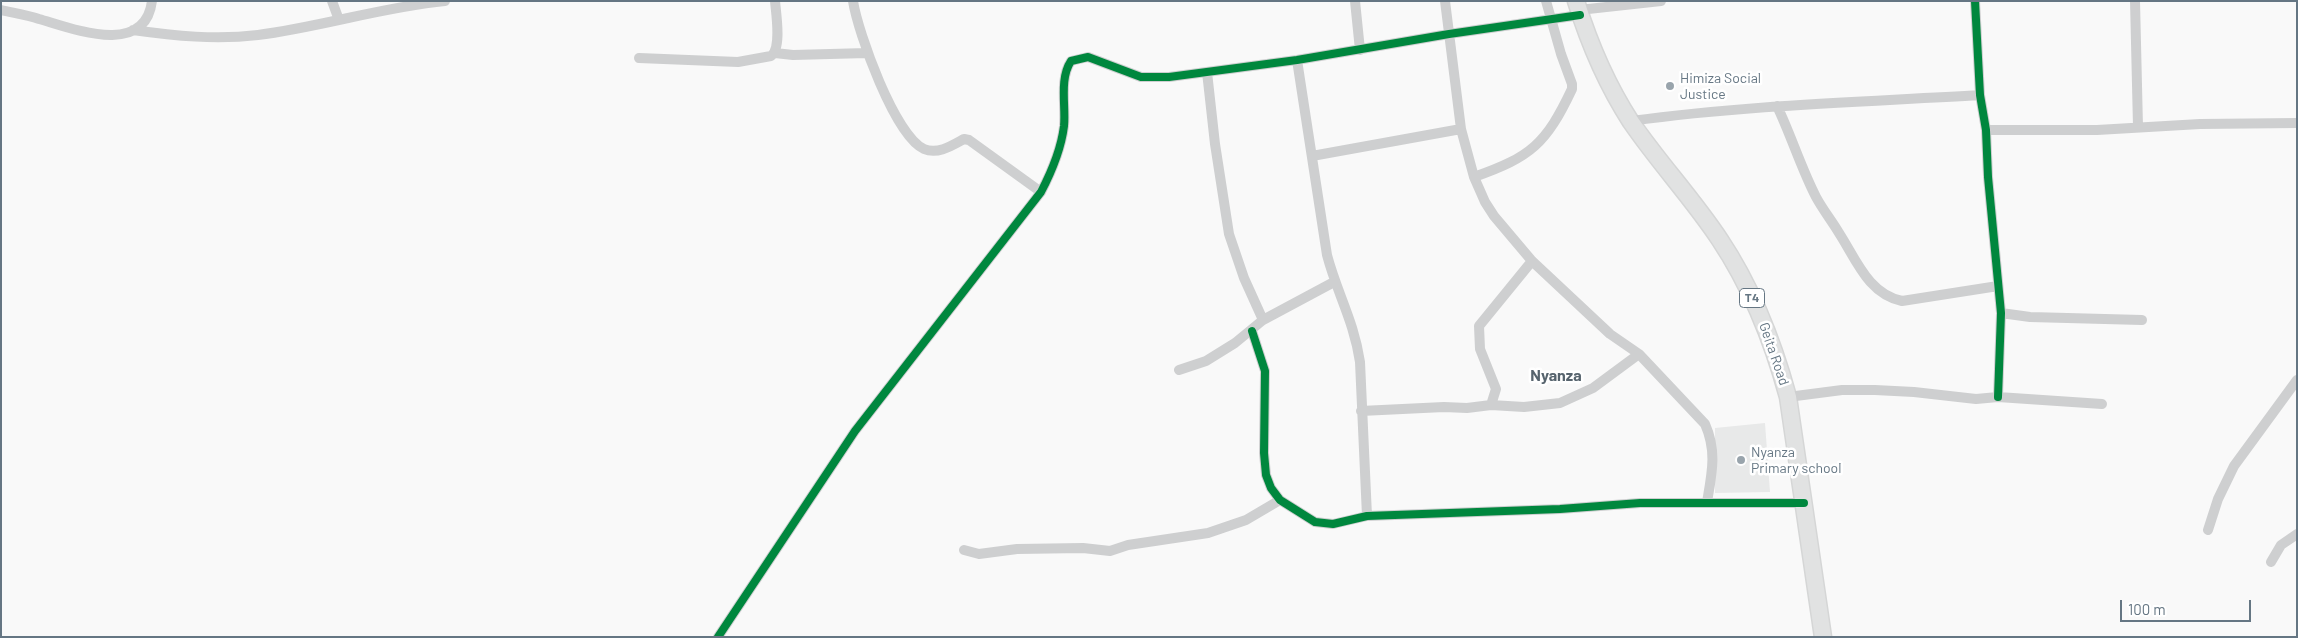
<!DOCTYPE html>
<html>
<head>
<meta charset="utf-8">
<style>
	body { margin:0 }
	#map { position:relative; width:2298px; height:638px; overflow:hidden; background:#f9f9f9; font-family:Barlow,sans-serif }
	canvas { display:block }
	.frame { position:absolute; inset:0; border:2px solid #657683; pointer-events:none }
	.scale { position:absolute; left:2120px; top:600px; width:131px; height:22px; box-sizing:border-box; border:2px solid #657683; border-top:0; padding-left:6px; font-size:15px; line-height:18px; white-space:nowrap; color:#657683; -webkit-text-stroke:4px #fff; paint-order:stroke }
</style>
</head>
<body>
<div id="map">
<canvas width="2298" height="638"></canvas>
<div class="frame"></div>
<div class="scale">100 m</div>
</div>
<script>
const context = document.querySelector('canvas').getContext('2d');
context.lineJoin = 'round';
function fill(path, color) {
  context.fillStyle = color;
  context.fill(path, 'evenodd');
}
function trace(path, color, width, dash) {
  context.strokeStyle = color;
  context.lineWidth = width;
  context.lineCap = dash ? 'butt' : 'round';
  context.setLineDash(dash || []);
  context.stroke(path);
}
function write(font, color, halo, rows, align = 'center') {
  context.font = font + ' Barlow,sans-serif';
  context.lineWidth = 5;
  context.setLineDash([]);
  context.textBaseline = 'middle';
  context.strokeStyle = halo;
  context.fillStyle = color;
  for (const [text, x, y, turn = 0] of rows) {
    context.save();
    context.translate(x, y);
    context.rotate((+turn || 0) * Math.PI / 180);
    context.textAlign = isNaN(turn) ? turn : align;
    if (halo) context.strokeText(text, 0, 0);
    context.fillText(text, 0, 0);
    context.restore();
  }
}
const built = new Path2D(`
	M1765,423L1770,492L1715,493V428Z`);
const minor = new Path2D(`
	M332,1L339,20
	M853,1C858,33 895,136 924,149C938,155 953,145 964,139L969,140L1041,192
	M1355,1L1360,50
	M1445,1L1461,129L1474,177L1485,202L1494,216L1532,261L1610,334L1639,354L1705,424C1717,451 1712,473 1707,502
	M1975,1L1980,95L1986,130L1988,177L2001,313L1998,397
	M2135,1L2138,127
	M1,10C14,13 27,15 39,19C71,28 145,58 152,1
	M1579,10L1661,1
	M133,30C175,36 216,40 258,35C321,27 382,7 445,1
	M775,53L793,55L867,53
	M639,58L738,62L771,56C782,48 776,14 775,1
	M1297,60L1327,255C1337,293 1354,321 1360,362L1367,516
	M1207,72L1215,144L1229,234L1244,278L1263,320
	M1777,106C1791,135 1801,168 1816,197C1823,210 1832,221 1839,233C1856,259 1868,294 1902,301L1998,286
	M1631,121C1747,105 1863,102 1980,95
	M1986,130H2097L2200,124L2297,123
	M1312,156L1461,129
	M1474,177C1531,157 1546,144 1572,89V84L1561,54L1546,1
	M2001,313L2030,317L2142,320
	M1252,331L1265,371L1264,453L1266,475L1271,488L1280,500L1315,522L1333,524L1367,516L1560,509L1640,503H1804
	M1179,370L1206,361L1235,343L1263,320L1334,282
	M1788,397L1842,390H1875L1914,392L1976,399L1998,397L2102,404
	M1491,405L1496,389L1480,349L1479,326L1532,261
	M1361,411L1444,407L1467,408L1491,405L1524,407L1560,403L1593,388L1639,354
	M2208,530L2218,499L2234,466L2297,380
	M964,550L979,554L1017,549L1083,548L1110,551L1128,545L1208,533L1246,520L1280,500
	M2271,562L2281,545L2297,534
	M718,637L855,431L1041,192C1052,171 1061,150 1064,126C1066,106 1059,79 1071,61L1088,57L1141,77H1169L1297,60L1449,34L1580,15`);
const trunk = new Path2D(`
	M1576,1C1589,43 1607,85 1631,122C1659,163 1693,199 1720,240C1752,288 1773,342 1788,397L1823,637`);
const cycleway = new Path2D(`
	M1975,1L1980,95L1986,130L1988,177L2001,313L1998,397
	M1252,331L1265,371L1264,453L1266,475L1271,488L1280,500L1315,522L1333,524L1367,516L1560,509L1640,503H1804
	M718,637L855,431L1041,192C1052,171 1061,150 1064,126C1066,106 1059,79 1071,61L1088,57L1141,77H1169L1297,60L1449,34L1580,15`);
const markers = [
	[1670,86,5,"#99a4ac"],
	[1741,460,5,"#99a4ac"]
];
const shields = [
	[1752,298,25]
];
const shieldNames = [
	["T4",1752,298]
];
const poiNames = [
	["Himiza Social",1680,78],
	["Justice",1680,94],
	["Nyanza",1751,452],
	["Primary school",1751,468]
];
const streetNames = [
	["Geita Road",1774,354,71]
];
const quarterNames = [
	["Nyanza",1556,376]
];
fill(built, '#e8e9e9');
trace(trunk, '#d5d6d6', 19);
trace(minor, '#cecfd0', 10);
trace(trunk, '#e1e2e2', 16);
trace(cycleway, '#00873e', 8);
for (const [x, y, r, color] of markers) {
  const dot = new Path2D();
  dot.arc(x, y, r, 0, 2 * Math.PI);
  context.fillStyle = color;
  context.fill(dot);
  trace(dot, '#fff', 2);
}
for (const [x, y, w] of shields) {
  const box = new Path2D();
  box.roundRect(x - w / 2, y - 9.5, w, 19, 4);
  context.fillStyle = '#fff';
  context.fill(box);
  trace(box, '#657683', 1);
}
write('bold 12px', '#657683', null, shieldNames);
write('14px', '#657683', '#fff', poiNames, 'left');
write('14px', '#657683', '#fff', streetNames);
write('bold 16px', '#57646e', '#fff', quarterNames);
</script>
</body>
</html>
